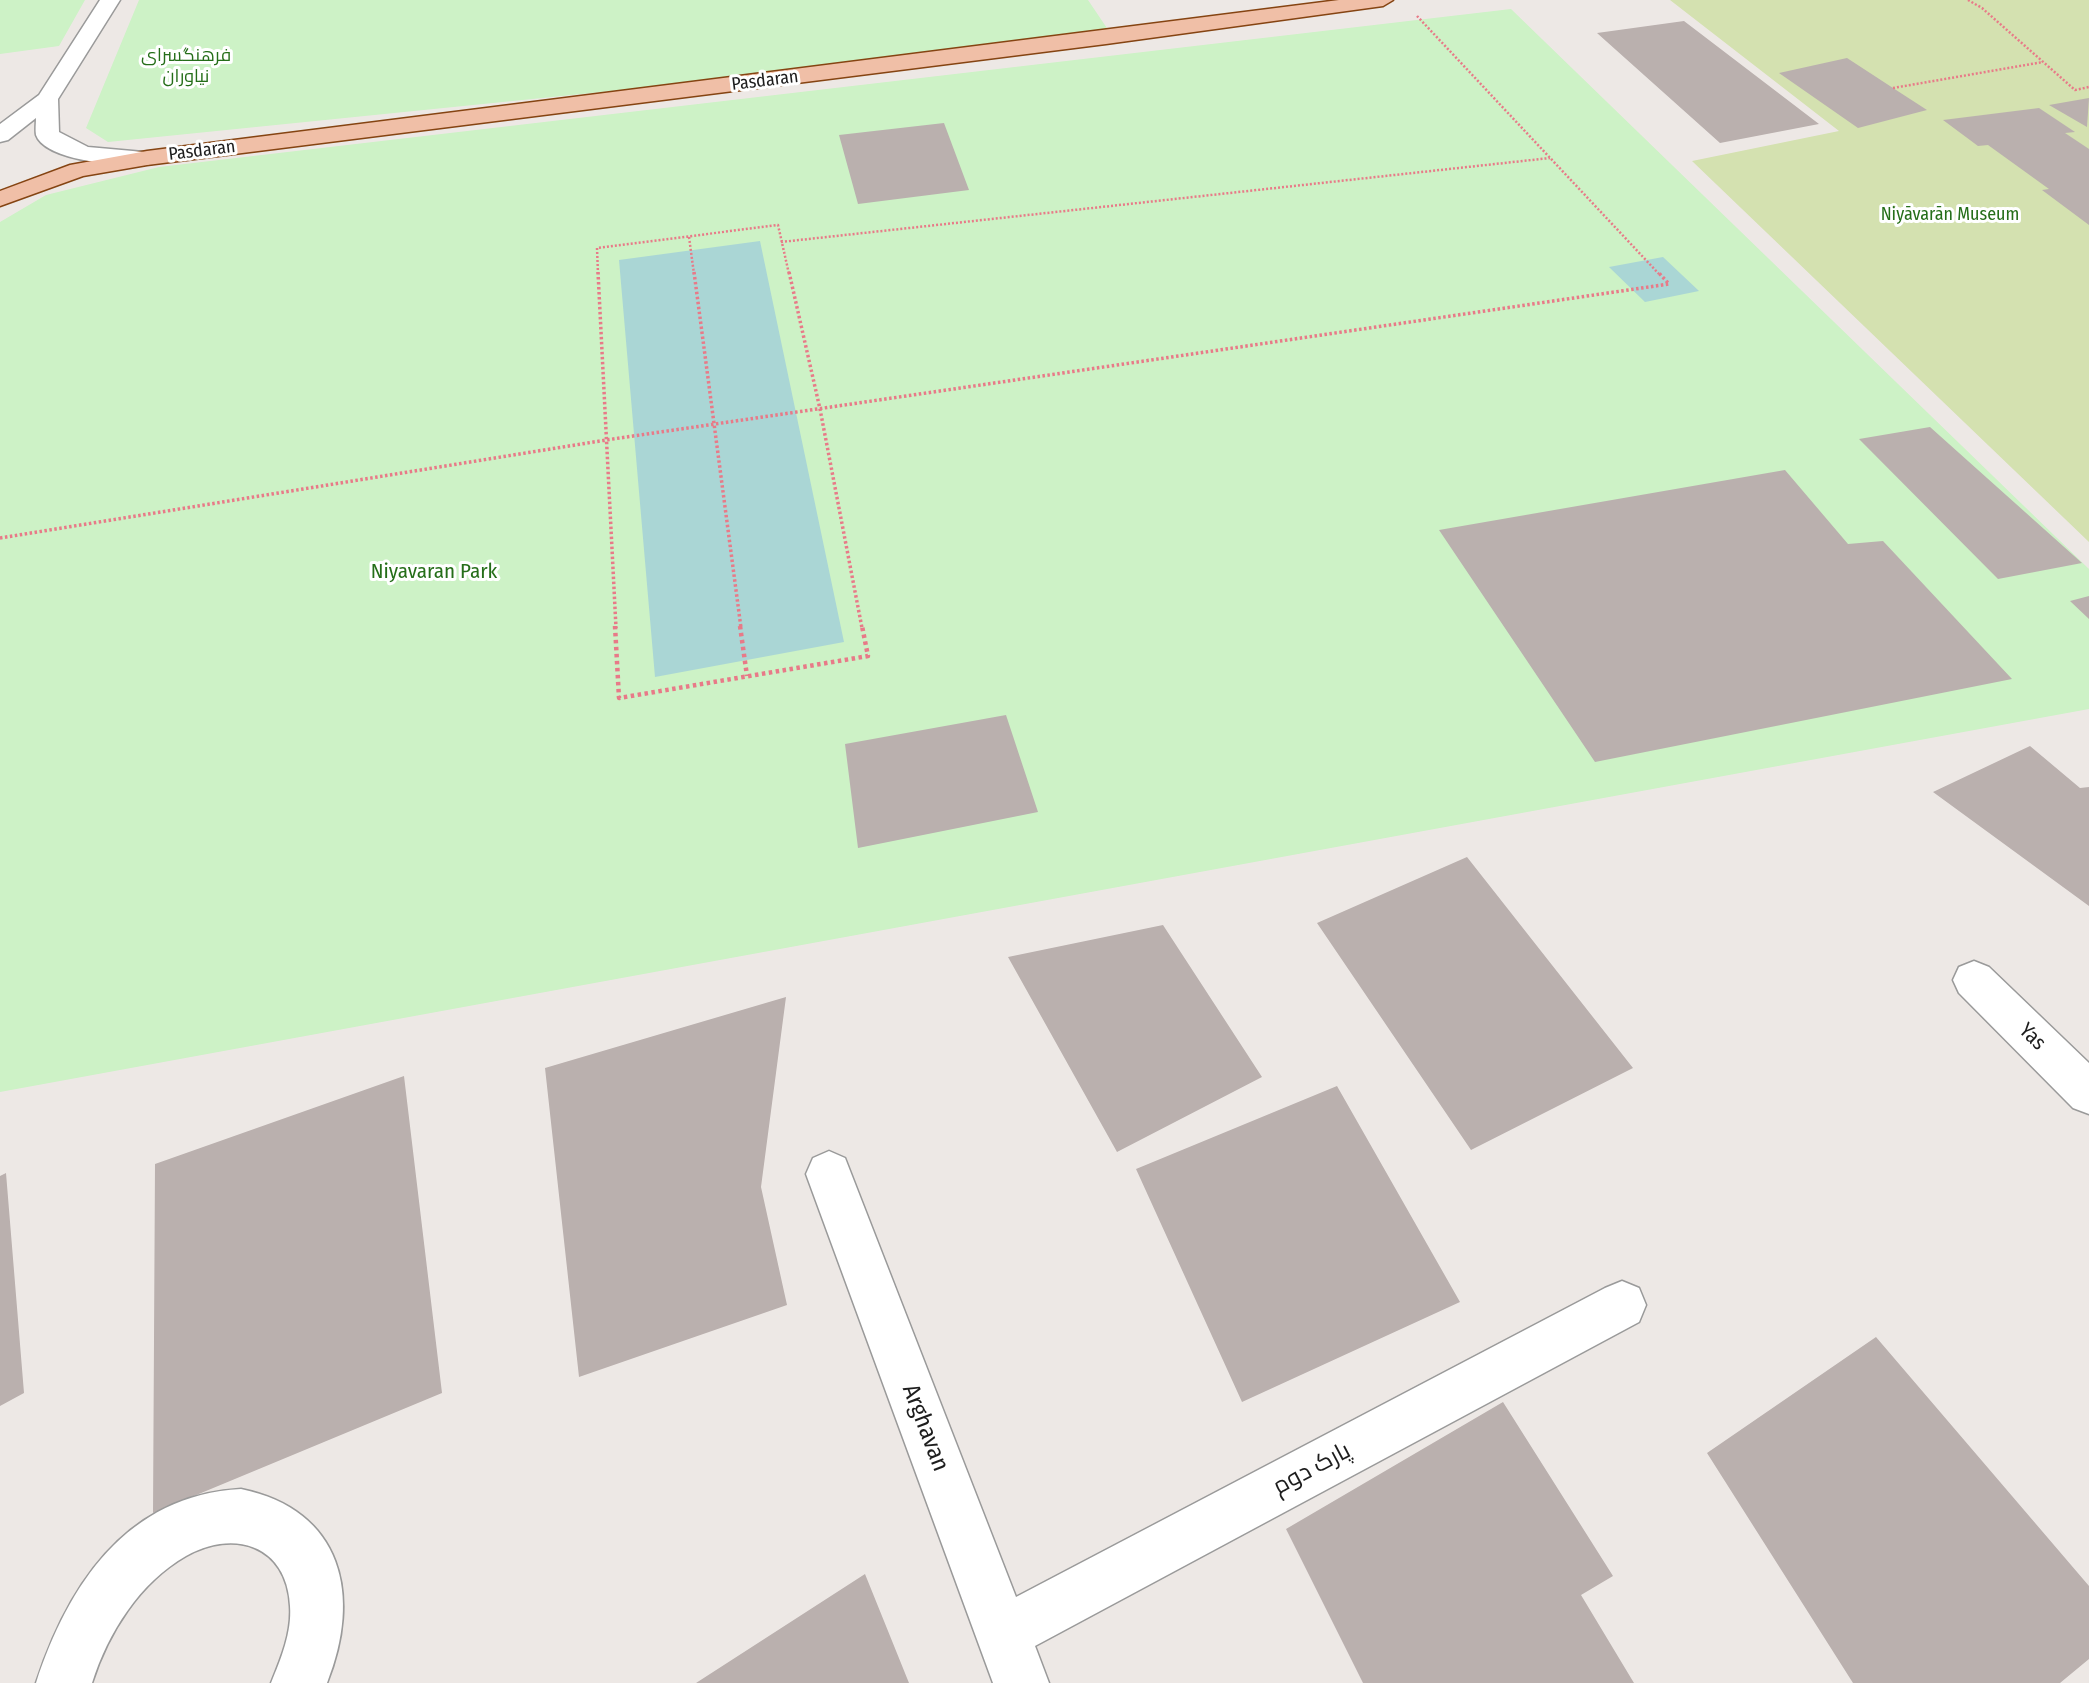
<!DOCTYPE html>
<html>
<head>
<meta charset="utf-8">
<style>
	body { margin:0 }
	canvas { display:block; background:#ede8e5 }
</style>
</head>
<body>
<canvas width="2089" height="1683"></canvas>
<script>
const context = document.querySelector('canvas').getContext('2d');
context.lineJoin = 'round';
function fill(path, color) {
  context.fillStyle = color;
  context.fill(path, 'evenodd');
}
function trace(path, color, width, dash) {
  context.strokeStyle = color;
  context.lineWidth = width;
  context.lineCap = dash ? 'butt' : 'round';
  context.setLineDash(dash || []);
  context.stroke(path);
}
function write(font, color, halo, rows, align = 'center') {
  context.font = font + ' "Fira Sans Condensed",Cairo,sans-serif';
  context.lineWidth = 6;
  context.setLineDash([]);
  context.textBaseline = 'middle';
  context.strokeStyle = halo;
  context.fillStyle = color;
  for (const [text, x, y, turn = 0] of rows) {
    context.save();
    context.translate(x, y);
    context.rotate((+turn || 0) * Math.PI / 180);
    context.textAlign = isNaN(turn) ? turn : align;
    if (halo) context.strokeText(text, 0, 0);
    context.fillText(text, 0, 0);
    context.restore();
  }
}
const grass = new Path2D(`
	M1670,0H2089V542L1692,161L1839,131Z`);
const park = new Path2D(`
	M0,0H85L59,46L0,54Z
	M139,0H1088L1115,40L108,142L86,128Z
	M1511,9L2089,569V709L0,1092V222L46,195L159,167Z`);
const water = new Path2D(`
	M760,241L844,642L655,677L619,260Z
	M1663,257L1699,291L1645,302L1609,267Z`);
const building = new Path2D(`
	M1684,21L1819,124L1720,143L1597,33Z
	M1847,58L1893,88L1927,110L1858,128L1779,73Z
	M2089,98L2087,127L2049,105Z
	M2039,108L2075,132L2065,133L2089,149V225L2042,190L2049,189L1988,145L1978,146L1943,120Z
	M944,123L969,190L858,204L839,135Z
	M1930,427L2082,563L1998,579L1859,439Z
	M1785,470L1848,544L1883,541L2012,679L1595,762L1439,530Z
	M2089,596V619L2070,601Z
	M1006,715L1038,812L858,848L845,744Z
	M2030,746L2080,788L2089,787V906L1933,792Z
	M1467,857L1633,1068L1471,1150L1317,923Z
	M1163,925L1262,1077L1117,1152L1008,957Z
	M786,997L761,1187L787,1305L579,1377L545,1068Z
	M404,1076L442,1393L153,1513L155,1164Z
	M1337,1086L1460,1302L1242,1402L1136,1169Z
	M6,1173L24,1393L0,1406V1176Z
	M1876,1337L2089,1586V1659L2060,1683H1853L1707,1453Z
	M1503,1402L1613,1576L1581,1595L1634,1683H1363L1286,1529Z
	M865,1574L909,1683H696Z`);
const pathFar2 = new Path2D(`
	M1968,0L1982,8L2075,90L2089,87
	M1417,16L1659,274
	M1893,88L2043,62
	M689,237L694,274
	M781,242L1550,158
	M598,274L597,248L778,225L789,274`);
const pathFar1 = new Path2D(`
	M598,272L616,628
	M694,272L741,628
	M789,272L820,409L862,628
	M0,538L606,440L1669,284L1658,272`);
const path = new Path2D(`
	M615,626L619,698L868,656L862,626
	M740,626L747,676`);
const minor = new Path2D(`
	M100,0H120L58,99L59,132L88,147L155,153L159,158L155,163C133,169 45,162 36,135C35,130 36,123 36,118L8,140L0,142V124L39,95Z
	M1974,961L1989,967L2089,1063V1114L2073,1108L1959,993L1953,980L1959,967Z
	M829,1151L845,1158L1016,1597L1605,1288L1622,1281L1639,1288L1646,1305L1639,1322L1035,1646L1049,1683H993L806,1174L813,1158Z
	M241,1489C343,1510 362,1596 327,1683H271C281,1659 292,1632 290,1606C287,1545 234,1529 186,1556C139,1583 108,1633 92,1683H36C68,1585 127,1495 241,1489Z`);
const major = new Path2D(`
	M1339,0H1393L1383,6L1106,44L147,165L83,176L0,206V191L70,165L147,151Z`);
const farParknames = [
	["فرهنگسرای",186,56],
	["نیاوران",186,77],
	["Niyāvarān Museum",1950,215]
];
const farStreetnames = [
	["Pasdaran",765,81,-7],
	["Pasdaran",202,151,-7]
];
const parkNames = [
	["Niyavaran Park",434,572]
];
const streetNames = [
	["Yas",2032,1037,44]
];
const nearStreetnames = [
	["Arghavan",925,1428,69],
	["پارک دوم",1312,1469,-28]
];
fill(grass, '#d4e1b0');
fill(park, '#cdf2c6');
fill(water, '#aad6d5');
fill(building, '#bab0ae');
trace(minor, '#9a9a9a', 3);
trace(major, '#854412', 3);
trace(pathFar2, '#e87a88', 2.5, [2, 2]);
trace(pathFar1, '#e87a88', 3.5, [2.5, 2.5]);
trace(path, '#e87a88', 4.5, [3.5, 3.5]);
fill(minor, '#fff');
fill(major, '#f0bfa7');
write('18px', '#256e19', '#fff', farParknames);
write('18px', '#1d1d1d', '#fff', farStreetnames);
write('21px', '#256e19', '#fff', parkNames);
write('21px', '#1d1d1d', '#fff', streetNames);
write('24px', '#1d1d1d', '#fff', nearStreetnames);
</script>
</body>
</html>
